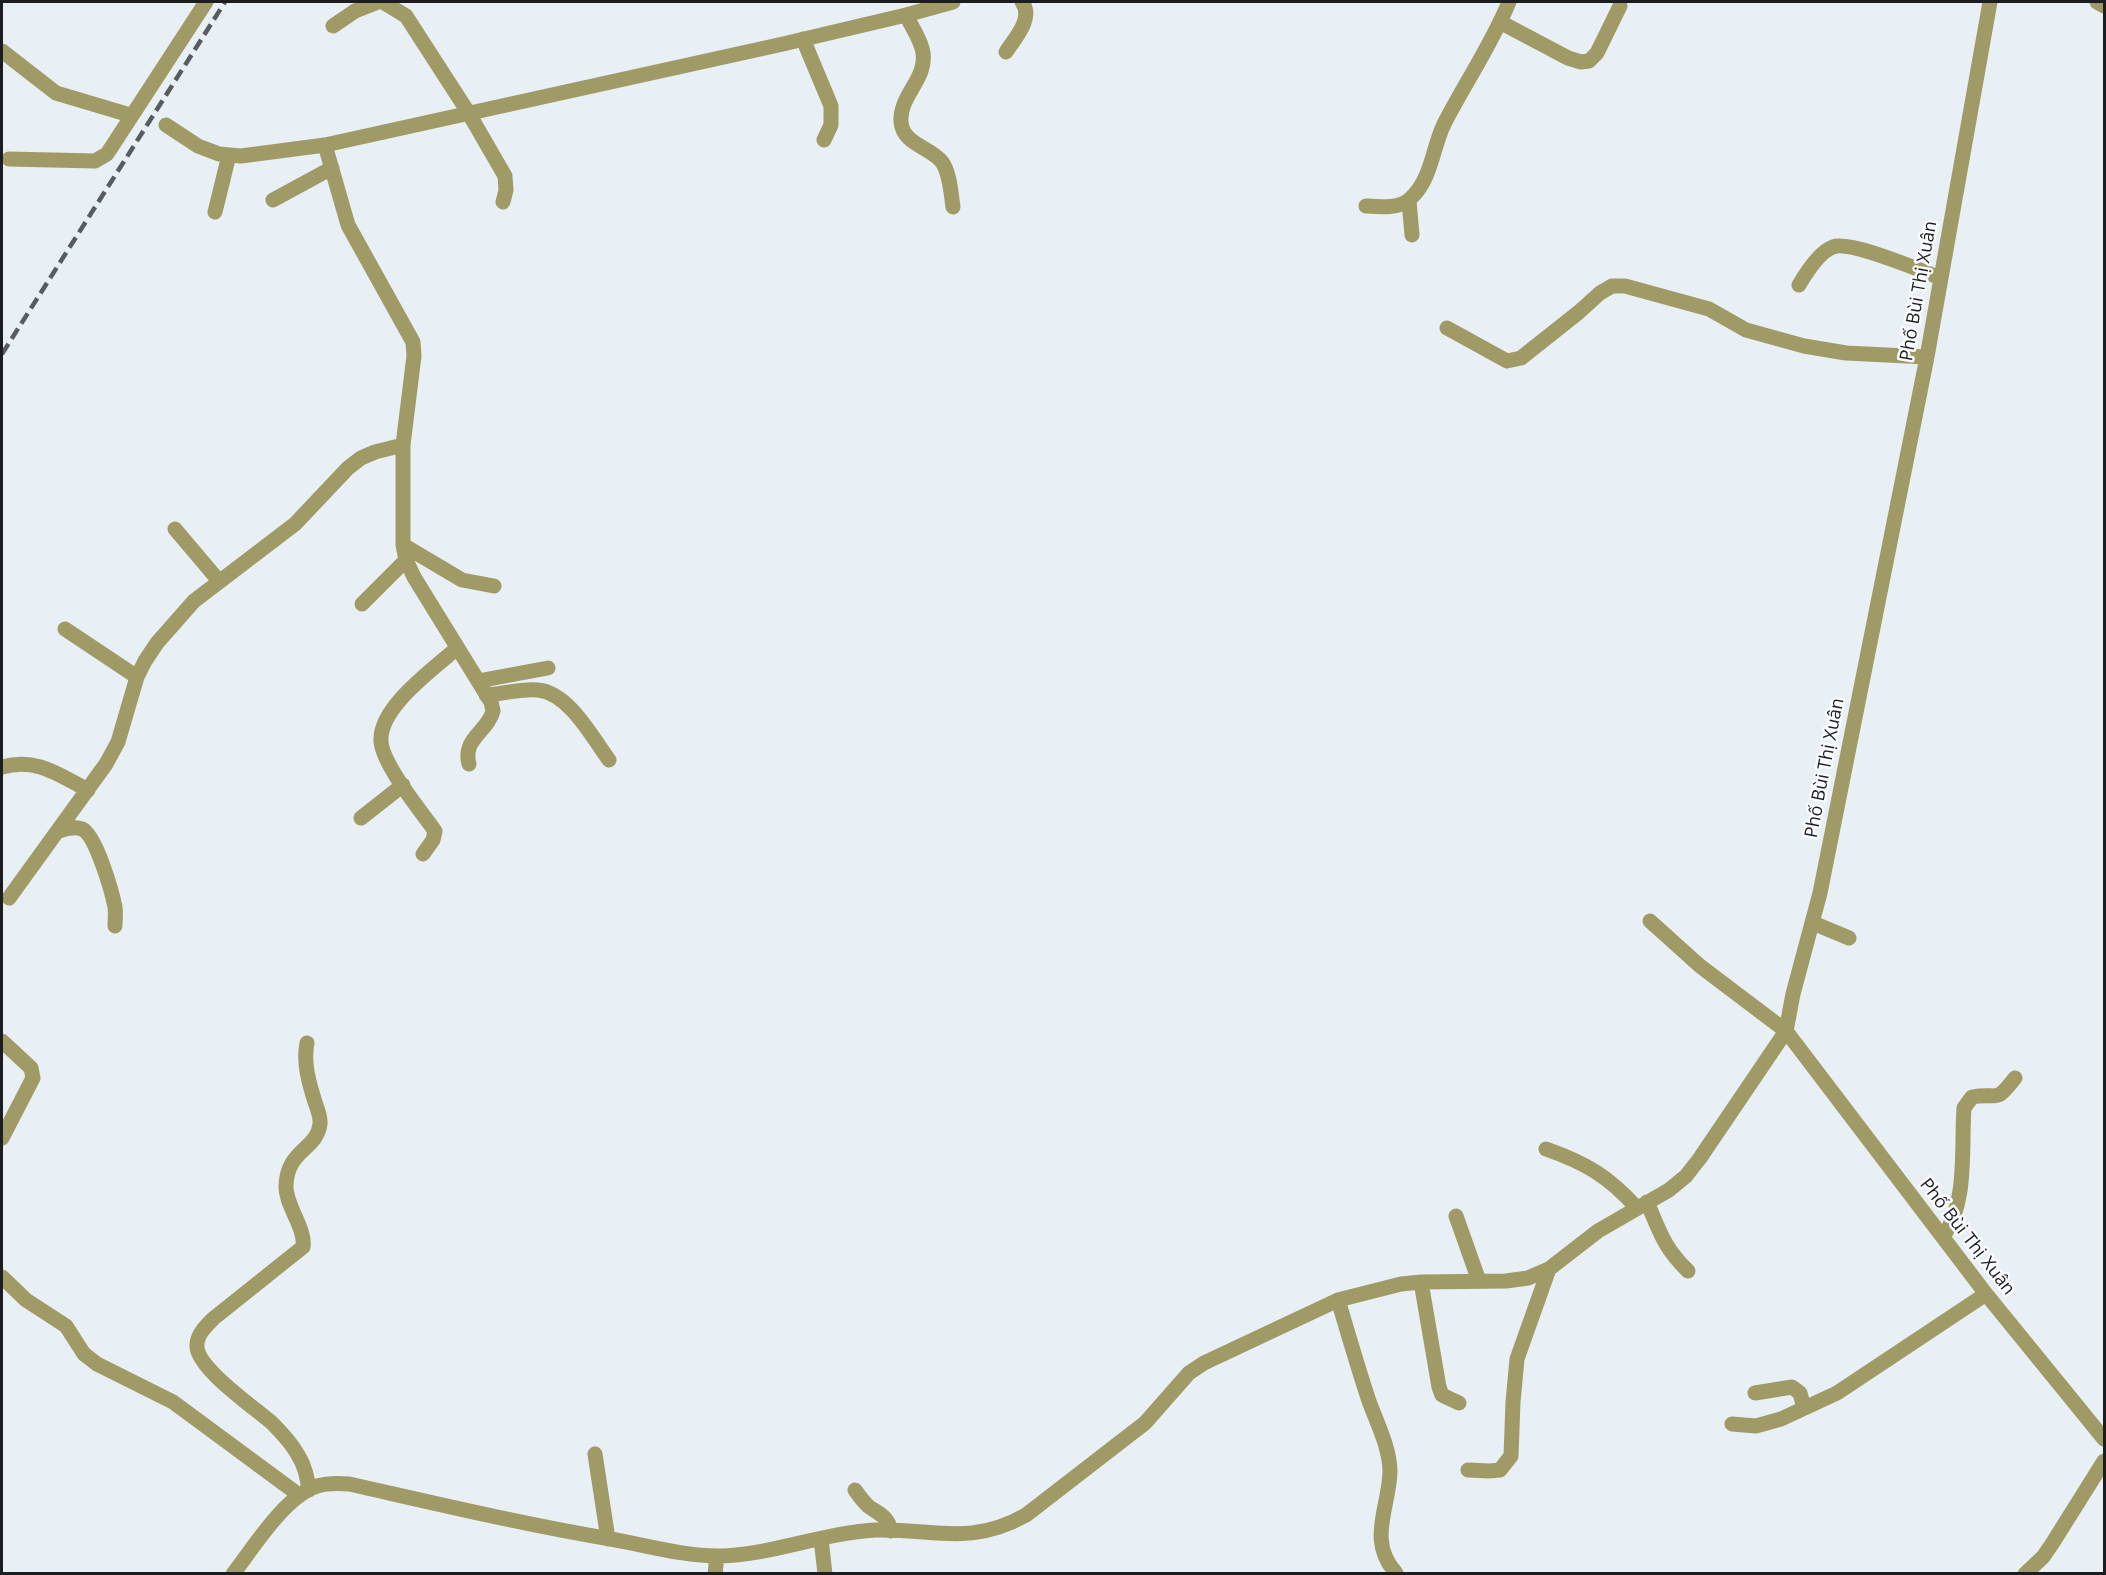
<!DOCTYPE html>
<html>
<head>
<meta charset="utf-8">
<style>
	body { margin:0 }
	#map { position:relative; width:2106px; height:1575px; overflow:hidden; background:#e8eff5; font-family:"Open Sans",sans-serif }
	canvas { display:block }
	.frame { position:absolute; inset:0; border:3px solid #1b1d20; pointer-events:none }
</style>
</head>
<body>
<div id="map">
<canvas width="2106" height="1575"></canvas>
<div class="frame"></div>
</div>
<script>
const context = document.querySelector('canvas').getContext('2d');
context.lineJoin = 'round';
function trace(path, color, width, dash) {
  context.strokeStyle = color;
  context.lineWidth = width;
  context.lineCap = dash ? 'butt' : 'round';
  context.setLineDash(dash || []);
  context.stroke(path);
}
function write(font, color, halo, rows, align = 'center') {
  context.font = font + ' "Open Sans",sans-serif';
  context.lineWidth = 5;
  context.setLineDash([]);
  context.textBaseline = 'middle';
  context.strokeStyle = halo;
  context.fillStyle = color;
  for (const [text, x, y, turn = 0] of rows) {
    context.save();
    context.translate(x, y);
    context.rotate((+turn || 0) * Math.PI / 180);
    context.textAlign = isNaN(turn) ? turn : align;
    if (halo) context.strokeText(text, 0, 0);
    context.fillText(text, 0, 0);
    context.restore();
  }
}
const minor = new Path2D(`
	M383,2L406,16L468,112L505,176L506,190L503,202
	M1990,2L1927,357L1820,893L1793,994L1786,1031L1986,1294L2104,1439
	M2097,2L2104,6
	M906,15C911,26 922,41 923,53C927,79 899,96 901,122C903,145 931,147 942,162C950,173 951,194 953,207
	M1500,22L1568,58L1581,62L1589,61L1597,53L1620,6
	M333,26L355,11L378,2
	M803,39L831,106V125L824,140
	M2,51L56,93L130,115
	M1006,52C1015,38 1034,18 1022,2
	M166,125L198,146L219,154L241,156L325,145L783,44L906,15L953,2
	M325,145L348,225L413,342L414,356L403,445V545L406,560L414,577L491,702L493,711C488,731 462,739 469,764
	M9,159L95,161L107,154L206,2
	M273,200L332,168
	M1409,201L1412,235
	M1366,206C1379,207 1400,209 1410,199C1432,179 1432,149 1444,124C1465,83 1492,44 1509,2
	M215,212L229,155
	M1799,285C1806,273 1819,252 1833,247C1850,240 1921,271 1941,278
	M1447,328L1507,361L1521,358L1579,312L1600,293L1612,286H1625L1709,309L1746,330L1804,346L1846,353L1927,357
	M175,529L219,581
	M403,545L462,580L494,586
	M362,604L406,560
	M65,629L137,677
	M478,681L548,668
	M486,695C501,694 524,688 538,690C569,693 592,737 609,760
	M2,767C36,757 59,775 88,790
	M361,818L403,785
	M59,831C66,829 75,826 82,829C96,835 112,892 115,907C116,914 115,920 115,926
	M423,854L433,840L435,831C421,811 382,764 381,741C379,707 434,669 457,648
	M9,898L106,764L118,742L137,677L145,661L157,643L194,601L295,524L348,468L361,458L375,452L403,445
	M1813,923L1849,938
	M2,1041L31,1068L33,1078L2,1138
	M307,1043C303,1063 309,1083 315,1102C317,1108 321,1117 320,1124C317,1150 287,1149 286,1186C285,1205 306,1228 303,1247L214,1318C207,1325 197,1334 197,1345C195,1367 255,1408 272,1423C281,1432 292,1444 298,1455C305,1466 307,1477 309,1490
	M1546,1149C1586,1163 1608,1176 1637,1208
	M1647,1202C1660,1232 1664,1248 1688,1271
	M1456,1216L1479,1281
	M1943,1237C1968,1202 1961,1150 1964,1108L1972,1097C1999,1092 1994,1105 2015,1078
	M2,1277L26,1300L66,1326L84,1354L97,1364L173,1402L299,1495
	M1421,1282L1439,1387L1442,1395L1459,1403
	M1338,1300C1348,1333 1358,1368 1369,1401C1377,1423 1390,1448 1390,1472C1389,1508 1367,1541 1396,1573
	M1755,1393L1792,1387L1800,1393L1804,1408
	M1732,1424L1756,1426L1781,1419L1837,1393L1986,1294
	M595,1454L608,1539
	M1468,1470L1489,1471L1500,1470L1511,1456L1513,1402L1517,1359L1549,1269
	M855,1490C859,1496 863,1501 868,1506C879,1514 888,1516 891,1531
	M821,1539L825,1574
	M233,1574C253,1548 285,1496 317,1486C327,1483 338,1483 349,1484C438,1504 526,1525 616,1540C649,1546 684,1556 719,1556C772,1555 822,1533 875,1530C934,1528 969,1547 1026,1515L1145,1423L1189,1373L1204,1363L1338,1300L1401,1284L1421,1282L1506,1281L1528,1278L1549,1269L1598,1231L1669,1190L1686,1176L1700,1158L1786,1031L1700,966L1650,921
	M715,1574L717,1556
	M2025,1574L2043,1557L2052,1544L2104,1461`);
const rail = new Path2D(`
	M2,354L225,2`);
const streetNames = [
	["Phố Bùi Thị Xuân",1919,291,-80],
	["Phố Bùi Thị Xuân",1825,768,-79],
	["Phố Bùi Thị Xuân",1967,1237,52]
];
trace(minor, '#a09b66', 15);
trace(rail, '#585b5f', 4.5, [12, 6]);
write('18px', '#1b1d20', '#f9fbfe', streetNames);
</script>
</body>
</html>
